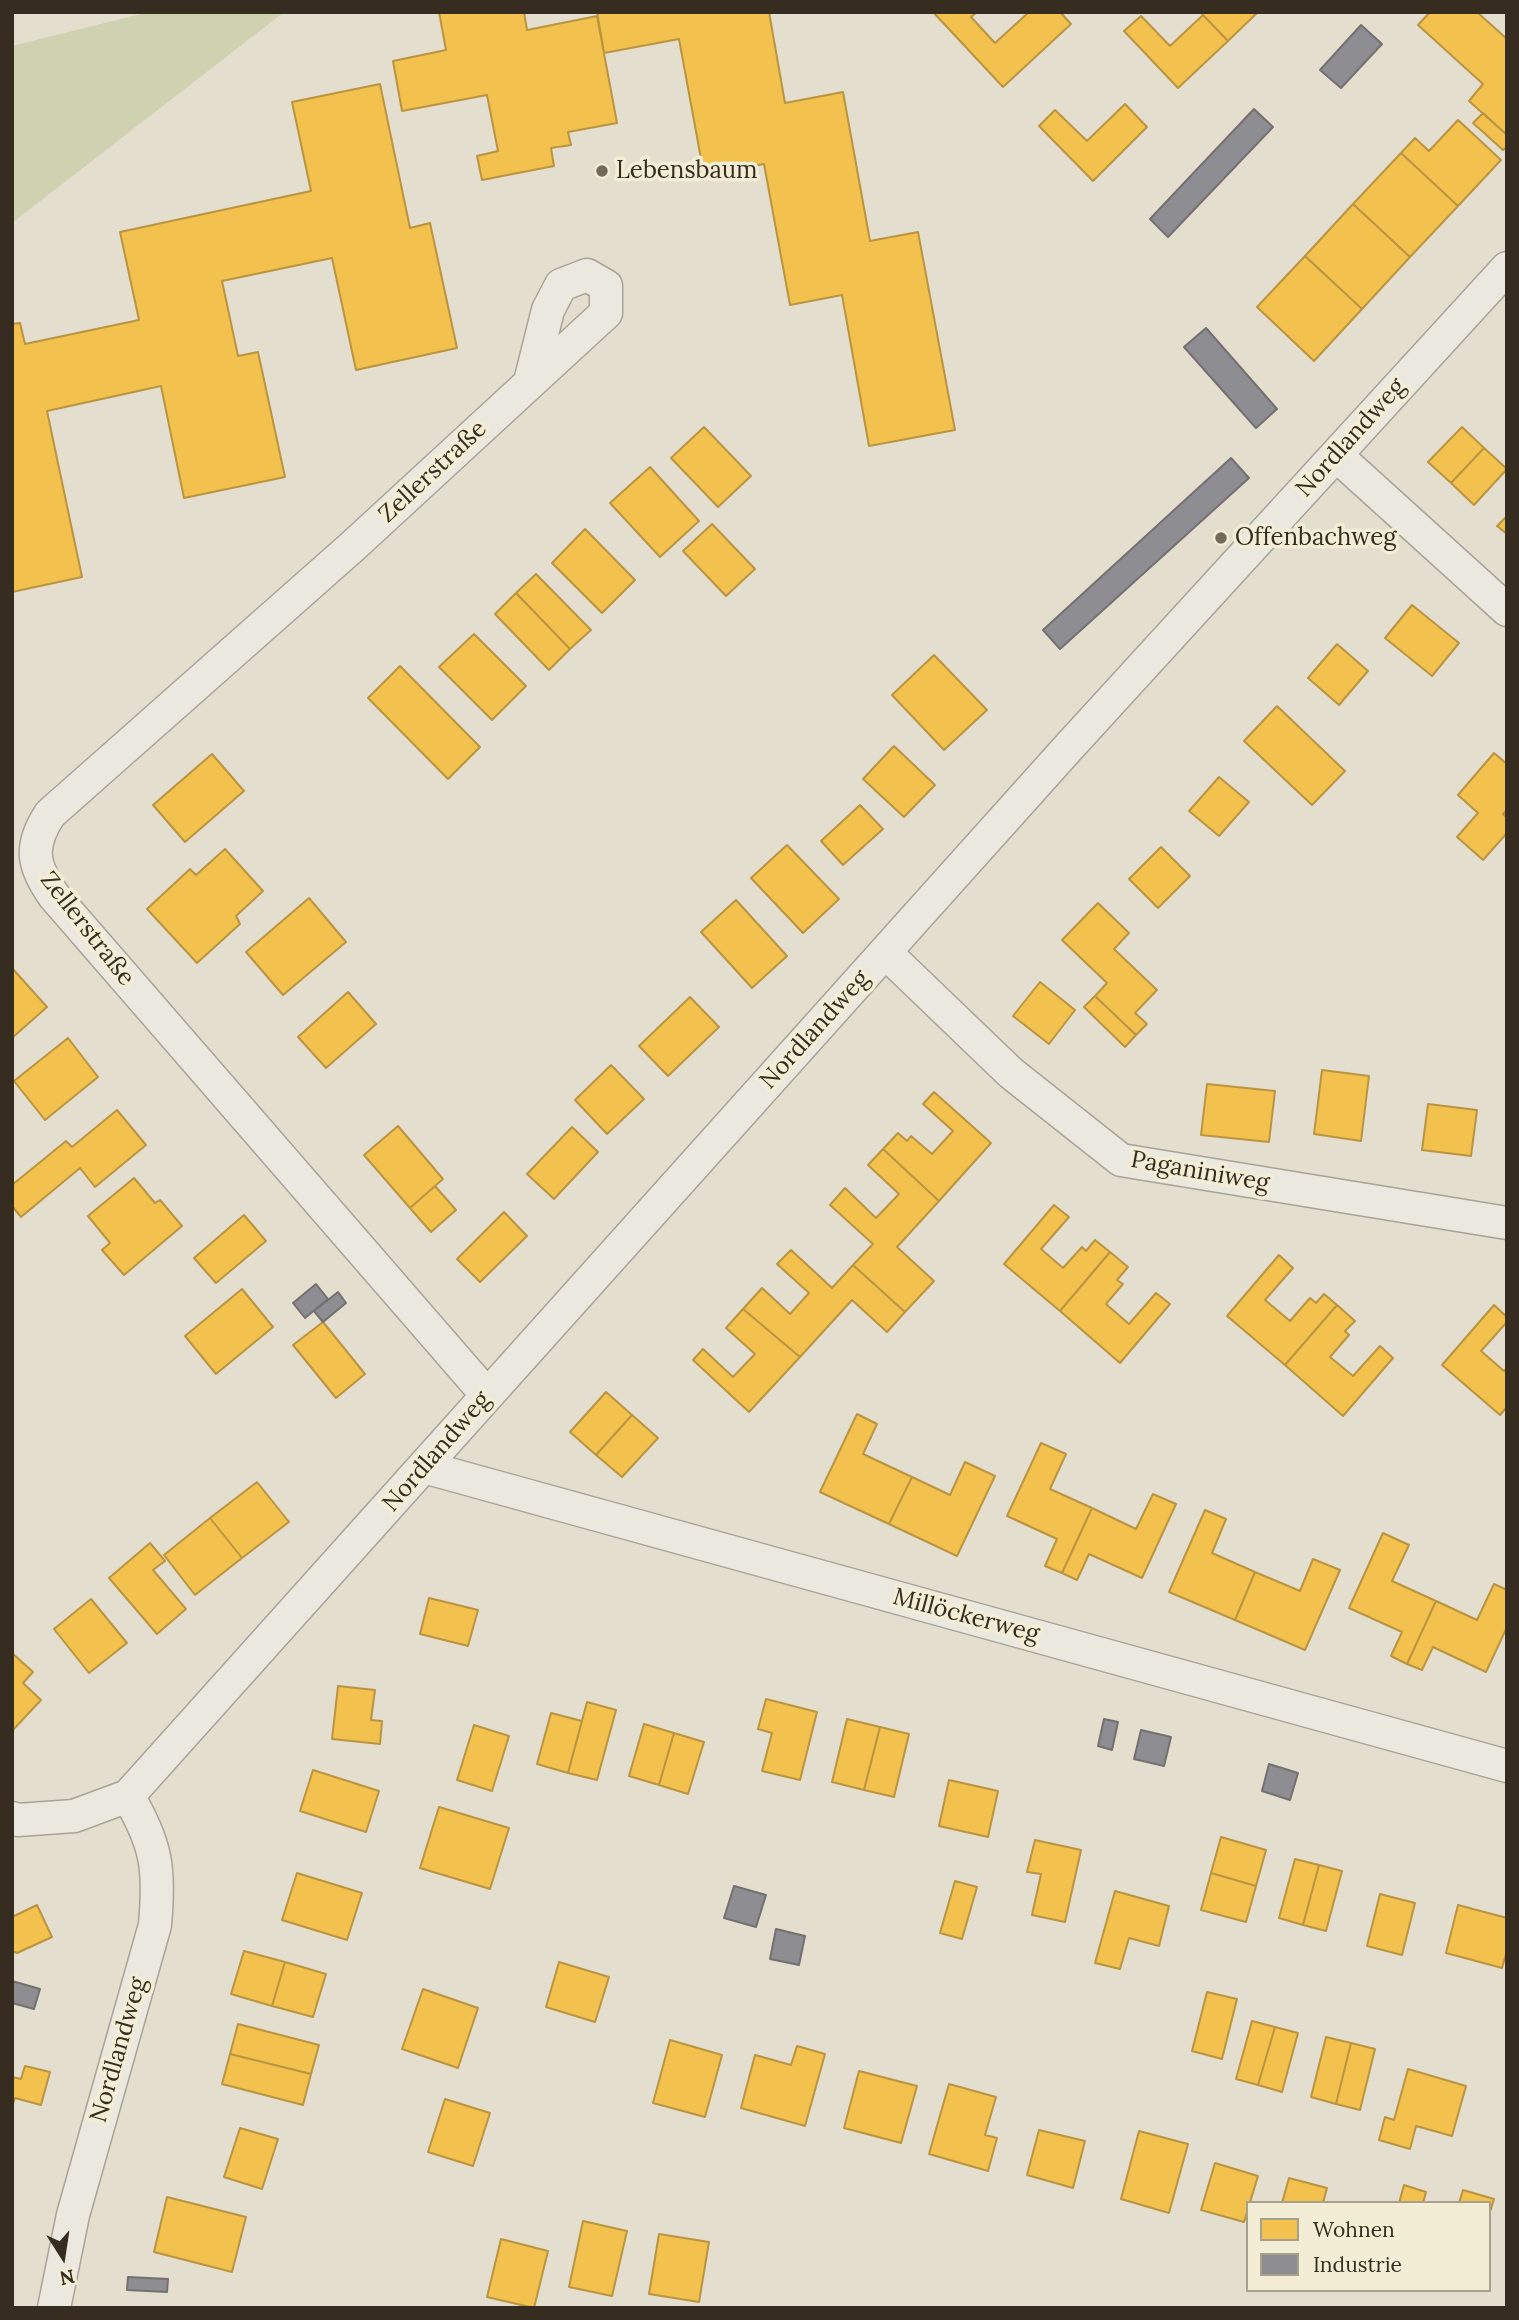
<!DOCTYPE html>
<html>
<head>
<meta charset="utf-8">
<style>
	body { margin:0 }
	#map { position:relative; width:1519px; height:2320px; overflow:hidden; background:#e3dece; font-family:Lora,serif }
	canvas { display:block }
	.frame { position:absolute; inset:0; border:14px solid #362c20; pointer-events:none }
	.legend { position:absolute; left:1246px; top:2201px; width:245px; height:91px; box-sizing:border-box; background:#f3edd5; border:2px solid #a7a08d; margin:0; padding:9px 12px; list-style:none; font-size:21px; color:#362c20 }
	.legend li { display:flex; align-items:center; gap:14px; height:35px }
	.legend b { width:35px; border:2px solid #a7a08d }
	.north { position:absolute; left:28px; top:2222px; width:70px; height:70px; -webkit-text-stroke:5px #f3edd5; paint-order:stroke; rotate:168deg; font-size:19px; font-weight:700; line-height:28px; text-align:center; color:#362c20 }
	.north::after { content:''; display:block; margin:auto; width:24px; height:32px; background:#362c20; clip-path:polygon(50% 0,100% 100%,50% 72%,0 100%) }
</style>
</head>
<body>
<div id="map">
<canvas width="1519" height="2320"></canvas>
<div class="frame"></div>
<ul class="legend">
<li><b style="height:19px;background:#f2c14e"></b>Wohnen</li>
<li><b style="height:19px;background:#8d8d92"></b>Industrie</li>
</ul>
<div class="north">N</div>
</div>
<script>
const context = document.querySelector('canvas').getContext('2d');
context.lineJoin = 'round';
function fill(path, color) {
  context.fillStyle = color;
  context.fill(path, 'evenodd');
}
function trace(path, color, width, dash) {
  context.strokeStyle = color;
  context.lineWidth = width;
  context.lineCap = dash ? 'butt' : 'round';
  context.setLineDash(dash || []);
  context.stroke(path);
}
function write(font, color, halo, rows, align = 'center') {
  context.font = font + ' Lora,serif';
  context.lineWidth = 7;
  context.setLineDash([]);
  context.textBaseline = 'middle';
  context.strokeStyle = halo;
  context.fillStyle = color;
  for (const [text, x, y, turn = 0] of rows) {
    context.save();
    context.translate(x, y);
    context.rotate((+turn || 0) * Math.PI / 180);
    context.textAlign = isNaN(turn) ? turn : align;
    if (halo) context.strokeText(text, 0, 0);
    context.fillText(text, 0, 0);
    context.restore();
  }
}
const green = new Path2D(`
	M149,12H284L12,223V46Z`);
const homes = new Path2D(`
	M439,12H524L527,30L597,16L617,123L568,132L571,145L551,148L554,166L482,180L477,156L498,151L487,95L402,111L393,61L446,50Z
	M597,12H769L785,103L843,92L870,241L918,232L955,430L869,446L842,295L790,305L764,164L704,175L679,39L604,53Z
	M933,12H977L971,17L995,43L1029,12H1060L1071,24L1003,87Z
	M1200,12H1258L1228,41Z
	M1430,12H1477L1507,39V135L1469,101L1483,84L1418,25Z
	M1203,15L1228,41L1178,88L1124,31L1141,16L1170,46Z
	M380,84L410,228L430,223L457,348L356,370L332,258L222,281L238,356L258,352L285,477L184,498L161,386L47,411L82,577L12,592V324L20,323L25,344L139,320L120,232L311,191L292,102Z
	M1125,104L1147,127L1093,181L1039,126L1055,110L1087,141Z
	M1483,113L1507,135V147L1503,150L1473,123Z
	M1458,120L1501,160L1458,206L1401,153L1415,138L1429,151Z
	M1401,153L1458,206L1410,257L1353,204Z
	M1353,204L1410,257L1362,309L1305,256Z
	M1305,256L1362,309L1314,361L1257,307Z
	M704,427L751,476L718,507L671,458Z
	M1462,427L1484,448L1451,483L1428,462Z
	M1484,448L1507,469L1474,505L1451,483Z
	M650,467L699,521L660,557L610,503Z
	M1507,516V534L1497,526Z
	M712,524L755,569L726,596L683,551Z
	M585,529L635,580L602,613L552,563Z
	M536,574L591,630L570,649L516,593Z
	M516,593L570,649L549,670L495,614Z
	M1412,605L1459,643L1432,676L1385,638Z
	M474,634L526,686L492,720L439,667Z
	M1337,644L1368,671L1339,705L1308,678Z
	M934,655L987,710L944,750L892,695Z
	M400,666L480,747L448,779L368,698Z
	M1277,706L1345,771L1312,805L1244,741Z
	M894,746L935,785L904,817L863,779Z
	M1494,753L1507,764V810L1503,814L1507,818V833L1483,860L1457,837L1478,813L1458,795Z
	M212,754L244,791L185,842L153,805Z
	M1219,777L1249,802L1219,836L1189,811Z
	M860,805L883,829L843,865L821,841Z
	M787,845L839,899L803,933L751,878Z
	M1161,847L1190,876L1158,908L1129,879Z
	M225,849L263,891L236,916L240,924L197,963L147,909L190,869L196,875Z
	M309,898L346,942L283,995L246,952Z
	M736,900L787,956L752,988L701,932Z
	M1098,903L1129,933L1114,949L1157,990L1135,1013L1147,1024L1136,1035L1095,996L1107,983L1062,940Z
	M12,968L47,1007L12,1038Z
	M1040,982L1075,1010L1049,1044L1013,1016Z
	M348,992L376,1024L326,1068L298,1037Z
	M1095,996L1136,1035L1125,1047L1084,1007Z
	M690,997L719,1027L668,1076L639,1046Z
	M68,1038L98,1077L45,1120L14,1081Z
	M611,1065L644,1099L607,1134L575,1100Z
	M1322,1070L1369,1076L1361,1141L1314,1134Z
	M1207,1084L1275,1091L1269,1142L1201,1135Z
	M934,1092L991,1143L939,1201L883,1149L898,1133L907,1141L911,1136L932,1154L953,1131L923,1104Z
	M1428,1104L1477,1110L1471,1156L1422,1150Z
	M117,1110L146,1145L95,1187L80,1168L21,1217L12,1206V1185L66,1141L72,1147Z
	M398,1126L443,1179L410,1208L364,1155Z
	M572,1127L598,1152L554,1199L527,1174Z
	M883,1149L939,1201L897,1247L934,1281L905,1312L853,1265L873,1244L830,1205L845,1188L876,1218L899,1194L868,1165Z
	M134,1178L155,1203L160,1200L182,1226L124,1275L102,1250L110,1243L88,1216Z
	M435,1186L456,1210L431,1232L410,1208Z
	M1054,1205L1069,1217L1041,1249L1063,1268L1082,1247L1086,1251L1095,1240L1110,1252L1060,1311L1004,1264Z
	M504,1212L527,1236L480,1282L457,1259Z
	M244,1215L266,1241L216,1283L194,1258Z
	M791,1250L832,1288L853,1265L905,1312L887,1332L852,1300L800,1357L743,1309L762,1288L790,1314L809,1293L777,1264Z
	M1110,1252L1128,1267L1117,1280L1123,1284L1106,1304L1129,1324L1156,1293L1170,1304L1120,1363L1060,1311Z
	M1279,1255L1293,1268L1265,1300L1290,1321L1310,1298L1316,1303L1324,1294L1337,1305L1285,1365L1227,1316Z
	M242,1289L273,1327L216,1374L185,1336Z
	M1337,1305L1355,1321L1345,1331L1349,1335L1330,1357L1353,1376L1380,1346L1393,1358L1343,1416L1285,1365Z
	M1494,1305L1507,1317V1322L1481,1351L1504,1371L1507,1368V1407L1500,1415L1442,1365Z
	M743,1309L800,1357L749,1412L693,1360L703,1349L733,1377L755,1354L726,1328Z
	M323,1322L365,1374L336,1398L293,1345Z
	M606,1392L632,1415L596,1455L570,1432Z
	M857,1414L877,1424L863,1454L912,1477L889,1524L820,1492Z
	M632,1415L658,1438L622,1477L596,1455Z
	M1041,1443L1066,1454L1050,1489L1092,1508L1062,1573L1045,1566L1057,1539L1007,1516Z
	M965,1462L995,1476L957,1556L889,1524L912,1477L950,1495Z
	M257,1482L289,1522L242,1558L210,1518Z
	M1153,1494L1176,1504L1142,1578L1089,1554L1077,1580L1062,1573L1092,1508L1136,1529Z
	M1205,1510L1226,1519L1212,1553L1255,1572L1235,1620L1169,1592Z
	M210,1518L242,1558L195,1595L164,1555Z
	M1383,1533L1409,1545L1392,1581L1436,1601L1407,1664L1391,1656L1402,1632L1349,1608Z
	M150,1543L165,1561L153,1570L186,1609L157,1634L109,1578Z
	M1313,1559L1340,1570L1305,1650L1235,1620L1255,1572L1300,1591Z
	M1494,1584L1507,1590V1627L1486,1672L1433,1647L1422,1670L1407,1664L1436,1601L1477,1620Z
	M429,1598L478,1610L468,1646L420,1634Z
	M91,1599L127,1643L89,1673L54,1629Z
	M12,1653L33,1672L23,1683L41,1700L12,1731Z
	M338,1686L375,1690L371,1720L382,1721L380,1744L332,1739Z
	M766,1699L817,1712L800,1780L762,1771L772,1733L758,1729Z
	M587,1702L616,1710L597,1780L568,1773Z
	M551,1713L582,1721L568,1773L537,1764Z
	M847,1719L880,1727L864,1790L832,1782Z
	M644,1724L674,1733L659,1785L629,1776Z
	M474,1725L509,1736L492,1791L457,1780Z
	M880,1727L909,1734L894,1797L864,1790Z
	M674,1733L704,1742L688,1794L659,1785Z
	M313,1770L379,1791L366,1832L300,1811Z
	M949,1780L998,1791L988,1837L939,1826Z
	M439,1807L509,1828L490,1889L420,1868Z
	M1221,1837L1266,1850L1256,1886L1211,1873Z
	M1035,1840L1081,1850L1065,1922L1032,1915L1041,1874L1027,1872Z
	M1295,1859L1319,1865L1303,1925L1279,1918Z
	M1319,1865L1342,1871L1326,1931L1303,1925Z
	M297,1873L362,1893L347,1940L282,1920Z
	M1211,1873L1256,1886L1246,1922L1201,1910Z
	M955,1881L977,1887L962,1939L940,1933Z
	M1115,1891L1169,1906L1159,1946L1129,1938L1120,1969L1095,1963Z
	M1380,1894L1415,1903L1402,1955L1367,1946Z
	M37,1905L52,1937L17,1953L12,1951V1917Z
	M1458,1905L1507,1918V1951L1502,1968L1446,1953Z
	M244,1951L285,1962L272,2006L231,1994Z
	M285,1962L326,1974L313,2017L272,2006Z
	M559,1962L609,1977L595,2022L546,2007Z
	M423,1989L478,2008L458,2068L402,2049Z
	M1207,1992L1237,1999L1222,2059L1192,2051Z
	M1252,2021L1275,2027L1258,2085L1236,2079Z
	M238,2024L319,2045L311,2074L230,2054Z
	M1275,2027L1298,2033L1282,2092L1258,2085Z
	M1326,2037L1351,2043L1336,2104L1311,2097Z
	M670,2040L722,2055L705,2117L653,2103Z
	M1351,2043L1375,2049L1360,2110L1336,2104Z
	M797,2046L825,2054L805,2126L741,2108L755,2055L791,2065Z
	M230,2054L311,2074L303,2105L222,2084Z
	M25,2066L50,2072L41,2105L15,2098L12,2107V2077L21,2079Z
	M1408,2069L1466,2086L1452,2136L1416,2126L1410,2149L1379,2140L1385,2117L1394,2120Z
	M859,2071L917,2086L901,2143L844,2128Z
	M949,2084L996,2097L985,2135L997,2138L988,2171L929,2154Z
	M445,2099L490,2113L473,2166L428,2152Z
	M240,2128L278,2139L262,2189L224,2177Z
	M1039,2130L1085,2141L1073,2188L1027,2175Z
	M1139,2131L1188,2144L1169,2213L1121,2199Z
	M1215,2163L1258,2176L1244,2222L1201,2210Z
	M1289,2178L1327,2188L1323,2203H1282Z
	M1404,2185L1426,2192L1423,2203H1399Z
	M1463,2190L1494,2199L1489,2215V2203H1459Z
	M167,2197L246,2217L232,2272L154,2252Z
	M583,2221L627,2231L612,2296L569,2287Z
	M659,2234L709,2242L699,2302L649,2294Z
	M501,2239L548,2251L534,2308L487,2297Z`);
const industry = new Path2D(`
	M1361,25L1382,44L1341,88L1320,70Z
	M1254,109L1273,127L1168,237L1150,219Z
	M1206,328L1277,409L1256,428L1184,347Z
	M1231,458L1249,478L1060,649L1043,630Z
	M316,1284L328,1299L305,1318L293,1303Z
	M338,1292L346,1303L323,1322L314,1311Z
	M1104,1719L1118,1722L1112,1750L1098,1746Z
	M1141,1730L1171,1737L1164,1766L1134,1759Z
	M1269,1764L1298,1773L1290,1800L1262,1791Z
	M734,1886L766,1895L756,1927L724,1918Z
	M776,1929L805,1936L799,1965L770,1959Z
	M12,1981L40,1989L34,2009L12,2003Z
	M128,2277L168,2279L167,2292L127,2290Z`);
const minor = new Path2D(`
	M1336,455L1507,610
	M885,952L1011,1073L1121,1160L1507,1223
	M487,1395L54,896C32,865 29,846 50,814L353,546L606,313V286L587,275L561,285L548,310L530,382
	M424,1467L1507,1766
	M12,1818L18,1820L74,1816L128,1796L1068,748L1507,268
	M54,2308L73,2215L155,1925C160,1869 157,1845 128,1796`);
const markers = [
	[602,171,7,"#736a5d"],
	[1221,538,7,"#736a5d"]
];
const poiNames = [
	["Lebensbaum",616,171],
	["Offenbachweg",1235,538]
];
const streetNames = [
	["Nordlandweg",1351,438,-48],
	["Zellerstraße",433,472,-43],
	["Zellerstraße",87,929,52],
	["Nordlandweg",815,1030,-48],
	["Paganiniweg",1200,1172,10],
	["Nordlandweg",437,1452,-49],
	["Millöckerweg",966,1616,15],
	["Nordlandweg",119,2050,-74]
];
fill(green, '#cfd2b1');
fill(homes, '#f2c14e');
trace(homes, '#ba9440', 2);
fill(industry, '#8d8d92');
trace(industry, '#737070', 2);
trace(minor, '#a8a397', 35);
trace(minor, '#ebe8df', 32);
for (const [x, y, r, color] of markers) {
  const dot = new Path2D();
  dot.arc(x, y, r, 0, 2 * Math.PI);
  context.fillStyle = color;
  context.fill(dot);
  trace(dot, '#f3edd5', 2.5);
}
write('24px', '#362c20', '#f3edd5', poiNames, 'left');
write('24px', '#362c20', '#f3edd5', streetNames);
</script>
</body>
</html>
